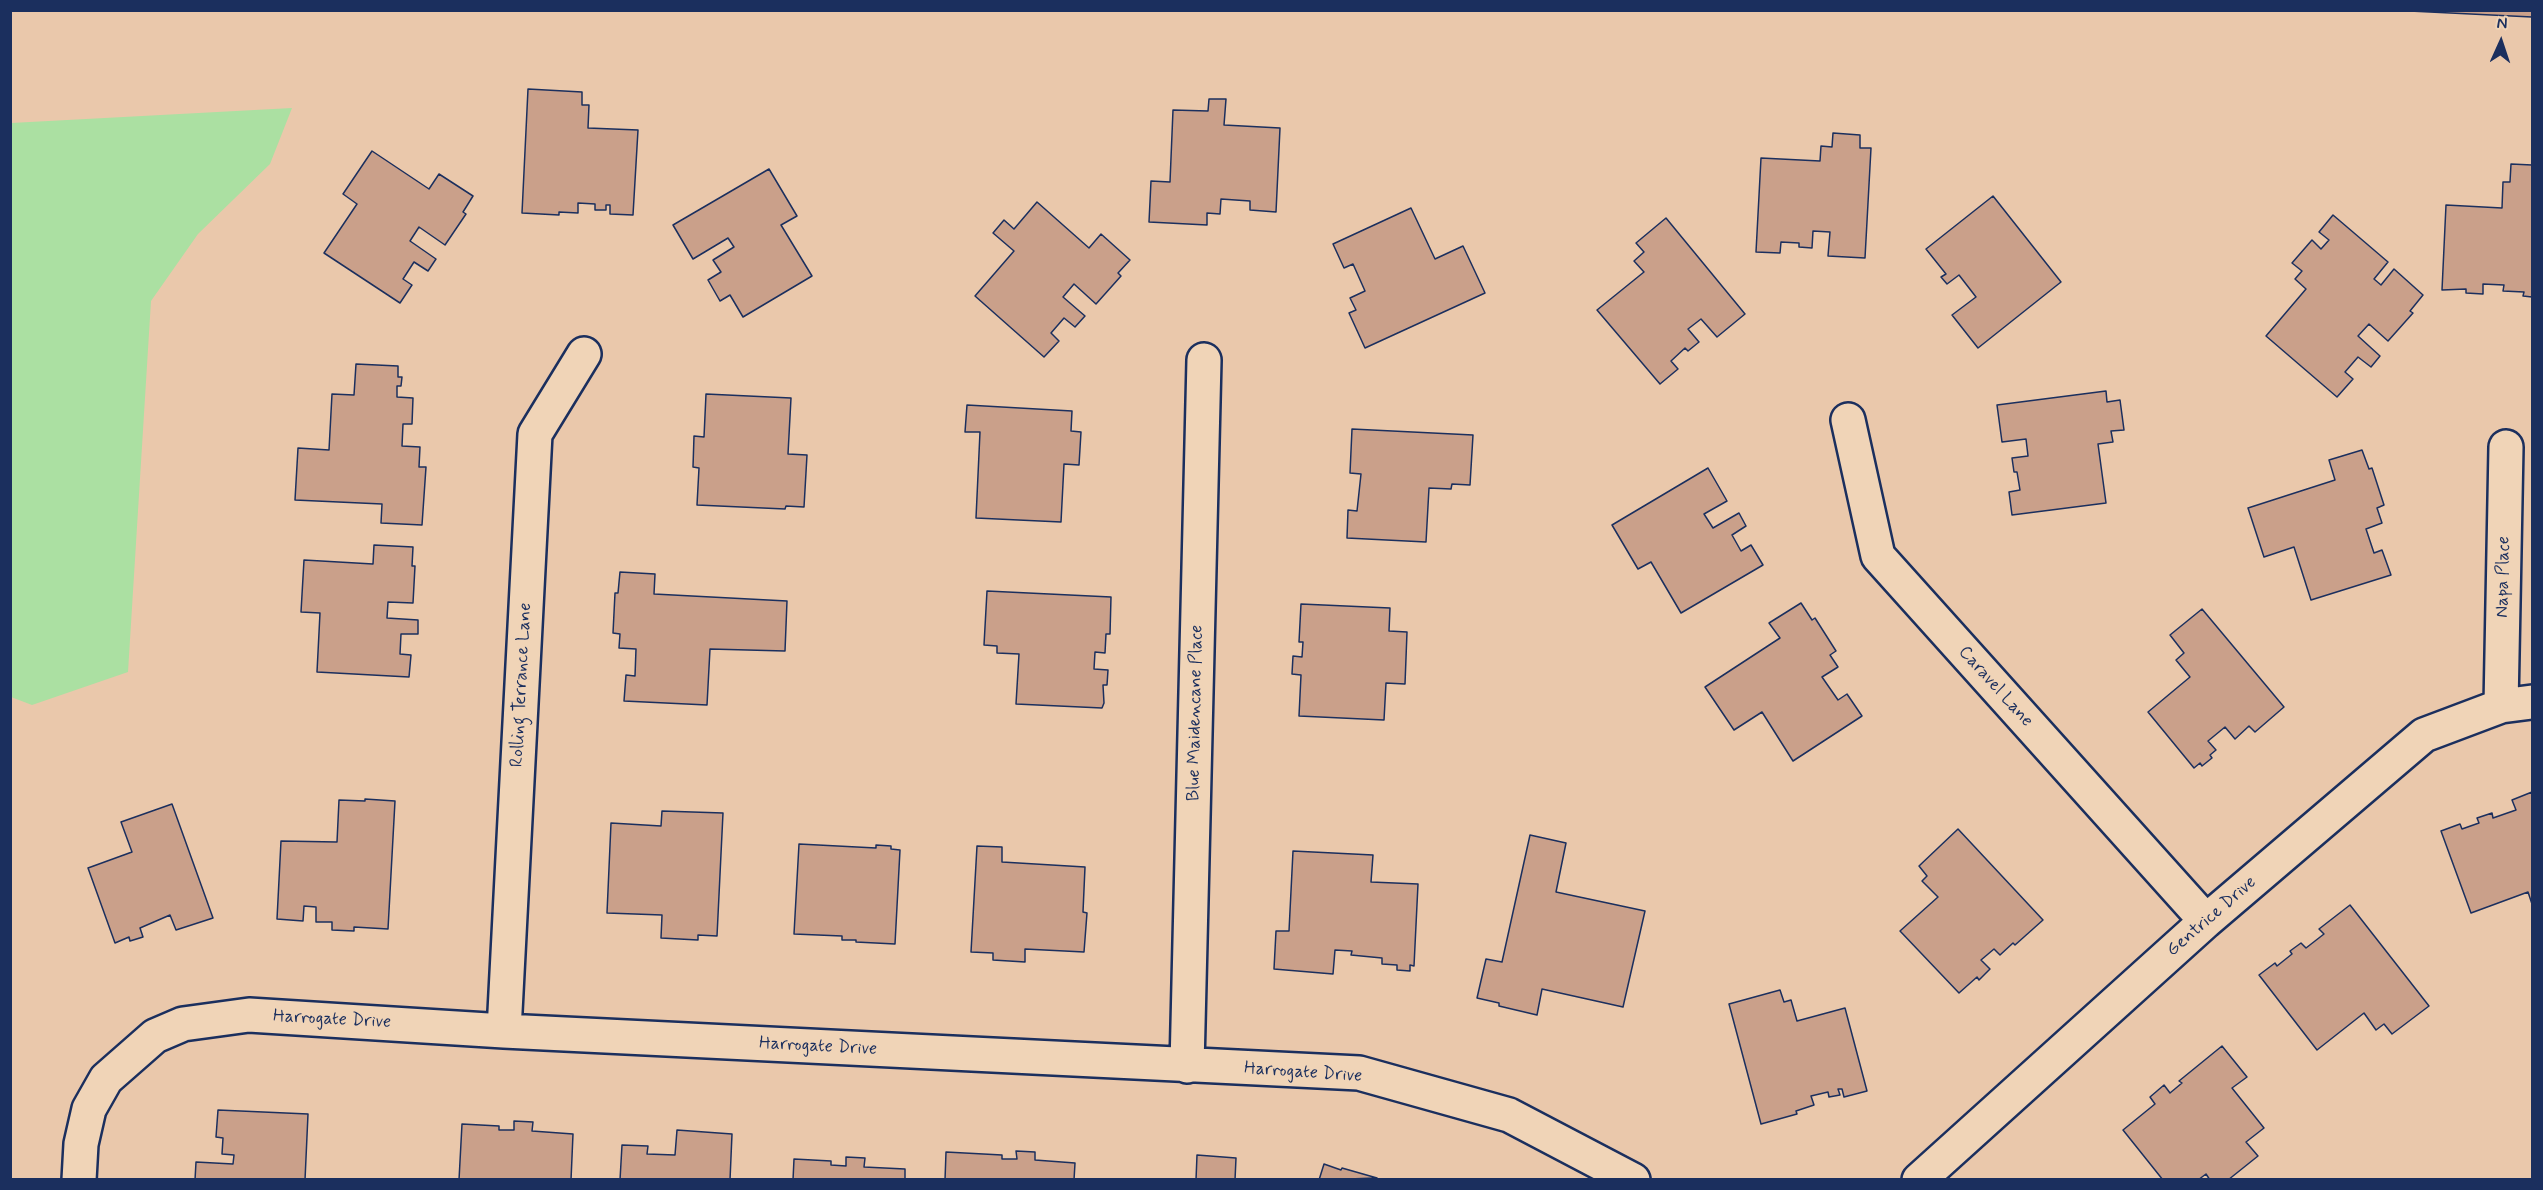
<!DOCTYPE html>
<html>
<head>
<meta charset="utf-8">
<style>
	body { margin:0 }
	#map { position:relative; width:2543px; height:1190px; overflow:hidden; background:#eac8ab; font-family:Mynerve,sans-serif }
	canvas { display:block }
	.frame { position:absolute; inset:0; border:12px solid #1b2f5e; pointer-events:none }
	.north { position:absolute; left:2471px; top:12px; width:60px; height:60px; -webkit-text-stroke:4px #f0d4b7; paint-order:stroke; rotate:3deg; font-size:16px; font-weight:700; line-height:24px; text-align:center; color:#1b2f5e }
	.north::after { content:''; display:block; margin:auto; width:21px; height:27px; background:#1b2f5e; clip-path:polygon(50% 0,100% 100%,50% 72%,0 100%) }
</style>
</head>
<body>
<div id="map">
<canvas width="2543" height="1190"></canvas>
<div class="frame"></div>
<div class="north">N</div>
</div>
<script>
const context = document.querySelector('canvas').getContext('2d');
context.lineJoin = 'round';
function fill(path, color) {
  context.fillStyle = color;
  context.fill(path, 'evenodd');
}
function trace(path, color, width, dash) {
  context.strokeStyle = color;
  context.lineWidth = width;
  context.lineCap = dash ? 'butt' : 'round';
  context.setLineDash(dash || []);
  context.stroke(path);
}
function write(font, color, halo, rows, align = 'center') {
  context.font = font + ' Mynerve,sans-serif';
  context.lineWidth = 6;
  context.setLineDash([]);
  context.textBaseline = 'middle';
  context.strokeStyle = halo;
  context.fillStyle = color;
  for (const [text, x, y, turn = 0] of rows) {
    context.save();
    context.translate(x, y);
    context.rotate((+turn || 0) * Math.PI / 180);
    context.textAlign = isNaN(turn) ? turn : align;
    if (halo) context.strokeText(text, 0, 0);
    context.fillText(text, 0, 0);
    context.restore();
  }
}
const green = new Path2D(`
	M292,108L270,164L198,234L151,301L128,672L32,705L11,697V123Z`);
const building = new Path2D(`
	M2389,10H2532V17Z
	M528,89L582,92V105H589L588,128L638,130L633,215L610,214V205H606V210H595V204L578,203V213L559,212V215L522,213Z
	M1209,99H1226L1224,125L1280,128L1276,212L1250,210V201L1221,199L1220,214L1207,213V225L1149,222L1151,181L1170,182L1173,110L1208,111Z
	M1833,133L1860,135V148H1871L1865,258L1828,256L1830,232L1813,231L1812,248L1799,247V243L1781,242L1780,253L1756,252L1761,158L1820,161L1821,146L1832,147Z
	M372,151L429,189L439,174L473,196L463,212L466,214L445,245L419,227L410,241L436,259L428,271L414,262L403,279L412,285L400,303L324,253L357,204L343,194Z
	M2511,164L2532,165V297L2523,296L2524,292L2503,291L2504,285L2483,284V294L2466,293V289L2442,290L2446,205L2502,208L2503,182H2510Z
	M769,169L797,216L781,225L812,276L743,317L730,295L720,301L708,280L721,272L713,260L734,247L728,238L693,259L673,225Z
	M1993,196L2061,282L1978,348L1952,315L1976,297L1959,275L1947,284L1941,277L1946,274L1926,249Z
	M1037,202L1089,248L1101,234L1130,260L1118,273L1121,276L1096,304L1074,284L1063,297L1085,316L1075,327L1064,318L1051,333L1059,341L1044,357L975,296L1014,251L993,233L1004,220L1014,229Z
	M1411,208L1435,259L1463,246L1485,293L1365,348L1349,313L1356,310L1350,298L1365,291L1353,264L1344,268L1333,244Z
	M2333,215L2388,262L2374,279L2381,285L2394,269L2423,295L2410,311L2413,313L2388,341L2369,324L2358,336L2380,356L2371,367L2358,357L2345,372L2353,379L2337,397L2266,336L2306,289L2295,279L2302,271L2292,263L2312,240L2321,249L2329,240L2319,232Z
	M1666,218L1745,314L1717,337L1701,319L1688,329L1699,342L1688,351L1685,348L1671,361L1678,369L1660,384L1597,310L1644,272L1634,261L1644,252L1636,243Z
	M356,364L398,366V377H402L401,386H397V397L413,398L412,424H403L402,446L420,447L419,467H426L422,525L381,523L382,504L295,500L298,448L329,450L332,394L354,395Z
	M2106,391L2107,402L2120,400L2124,430L2111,431L2113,442L2098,444L2106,503L2012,515L2009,492L2020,490L2017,472H2014L2012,458L2028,456L2026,439L2002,442L1997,405Z
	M706,394L791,398L788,454L807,455L804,507L786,506L785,509L697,505L699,468L693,467L694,436L704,437Z
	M967,405L1072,411L1071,431L1081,432L1079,465L1064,464L1061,522L976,518L980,432H965Z
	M1352,429L1473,435L1470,485L1452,484L1451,489L1429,488L1426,542L1347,538L1348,510L1357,511L1361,474L1350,473Z
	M2362,450L2369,469L2372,468L2384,505L2377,508L2382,523L2366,529L2374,553L2382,550L2391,575L2311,600L2294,547L2264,557L2248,508L2335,480L2329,460Z
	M1708,468L1727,501L1704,514L1713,528L1739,513L1746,526L1732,535L1741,551L1751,545L1763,565L1681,613L1651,562L1638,569L1612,525Z
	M374,545L413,547L412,566H415L413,603L388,602L387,618L418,620V634H401L400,654L411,655L409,677L317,672L320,613L301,612L304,560L373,564Z
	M620,572L655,574L654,594L787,601L785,651L710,649L707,705L624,701L626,675L635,676L636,649L619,648L620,634L613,633L615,593H618Z
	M987,591L1111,597L1110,634H1106L1105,653L1095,652L1094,669L1108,670L1107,685H1103L1104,703L1102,708L1016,704L1019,654L997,653V646L984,645Z
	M1801,603L1812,620L1815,618L1836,651L1830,655L1838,667L1822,677L1838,700L1847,694L1862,716L1793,761L1762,712L1734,730L1705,687L1780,638L1769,623Z
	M1301,604L1390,608L1389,631L1407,632L1405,684L1386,683L1384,720L1299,716L1301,675L1292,674L1293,656L1302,657L1303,642H1299Z
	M2202,609L2284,707L2255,732L2249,726L2235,739L2225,727L2208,741L2216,750L2210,755L2212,758L2202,766L2200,763L2194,768L2148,712L2190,677L2176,660L2184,653L2170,635Z
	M2532,792V904L2528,892L2471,913L2441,831L2460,824L2462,829L2479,823L2477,818L2492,813L2493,818L2516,810L2512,800Z
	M365,799L395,801L388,929L354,927V931L332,930V922H316V907L304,906L303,921L277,919L281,841L337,842L339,800L365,801Z
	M172,804L213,918L176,930L170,915L140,928L143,937L130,941L129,937L115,943L88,868L132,852L121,822Z
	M662,811L723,813L717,936L698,935V940L661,938L662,915L607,913L611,823L661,826Z
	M1958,829L2043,920L2015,945L2013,943L2000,955L1994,949L1981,960L1990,969L1979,980L1977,977L1959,993L1900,931L1938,897L1922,881L1927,876L1919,866Z
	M1530,835L1566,843L1556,892L1645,911L1623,1007L1542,989L1537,1015L1499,1006V1003L1477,998L1486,959L1502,962Z
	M799,844L876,848V845L891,846V849L900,850L895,944L856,942V940H842V936L794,934Z
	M977,846L1002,847V862L1085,867L1083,912L1087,913L1084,952L1025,949V962L993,960V953L971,952Z
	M1293,851L1373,855L1371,882L1418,884L1414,966L1410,965V971L1397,970V965L1382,964V958L1351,955L1352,951L1335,950L1333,974L1274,969L1276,931H1289Z
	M2350,905L2429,1006L2392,1034L2384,1024L2376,1030L2364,1013L2317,1050L2259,975L2275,963L2277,966L2292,954L2290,951L2301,943L2306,948L2324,934L2319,929Z
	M1780,990L1784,1002L1791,1000L1797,1021L1845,1008L1867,1091L1844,1097L1842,1089H1838L1840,1095L1829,1097L1828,1092L1811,1096L1814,1105L1796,1111L1797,1114L1761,1124L1729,1004Z
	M2222,1046L2247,1077L2232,1088L2264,1128L2246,1142L2258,1156L2228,1180H2210L2206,1174L2198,1180H2163L2123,1130L2155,1104L2150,1097L2164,1085L2170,1093L2182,1083L2179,1081Z
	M218,1110L308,1114L305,1180H195L196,1162L233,1164L234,1155L222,1154L223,1138L216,1137Z
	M514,1121L533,1122L532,1131L573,1134L571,1180H459L462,1124L499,1126V1130H514Z
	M677,1130L732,1134L730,1180H620L622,1145L648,1146L647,1154L675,1155Z
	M1016,1151L1035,1152V1160L1075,1163L1074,1180H945L946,1152L1002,1155V1159H1017Z
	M1197,1155L1236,1158L1235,1180H1196Z
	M846,1157L865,1158L864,1167L905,1169V1180H793L794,1159L831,1161V1165L846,1166Z
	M1324,1164L1341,1170L1342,1168L1377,1178L1319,1180Z`);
const street = new Path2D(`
	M1848,420L1878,556L2206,921
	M2501,706L2506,447
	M504,1031L535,434L584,354
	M1187,1066L1204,360
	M79,1180L81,1144L89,1109L106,1079L155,1036L183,1024L249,1015L504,1031L1359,1073L1509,1115L1633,1180
	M1919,1180L2206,921L2424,735L2501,706L2532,702`);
const streetNames = [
	["Napa Place",2504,577,-89],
	["Rolling Terrance Lane",522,685,-87],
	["Caravel Lane",1995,687,48],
	["Blue Maidencane Place",1196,713,-89],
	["Gentrice Drive",2212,917,-41],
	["Harrogate Drive",332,1020,3],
	["Harrogate Drive",818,1047,3],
	["Harrogate Drive",1303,1073,4]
];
fill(green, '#abe0a2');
fill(building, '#caa08a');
trace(building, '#1b2f5e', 1.5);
trace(street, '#1b2f5e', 38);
trace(street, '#f0d4b7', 33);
write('18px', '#1b2f5e', '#f0d4b7', streetNames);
</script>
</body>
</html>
